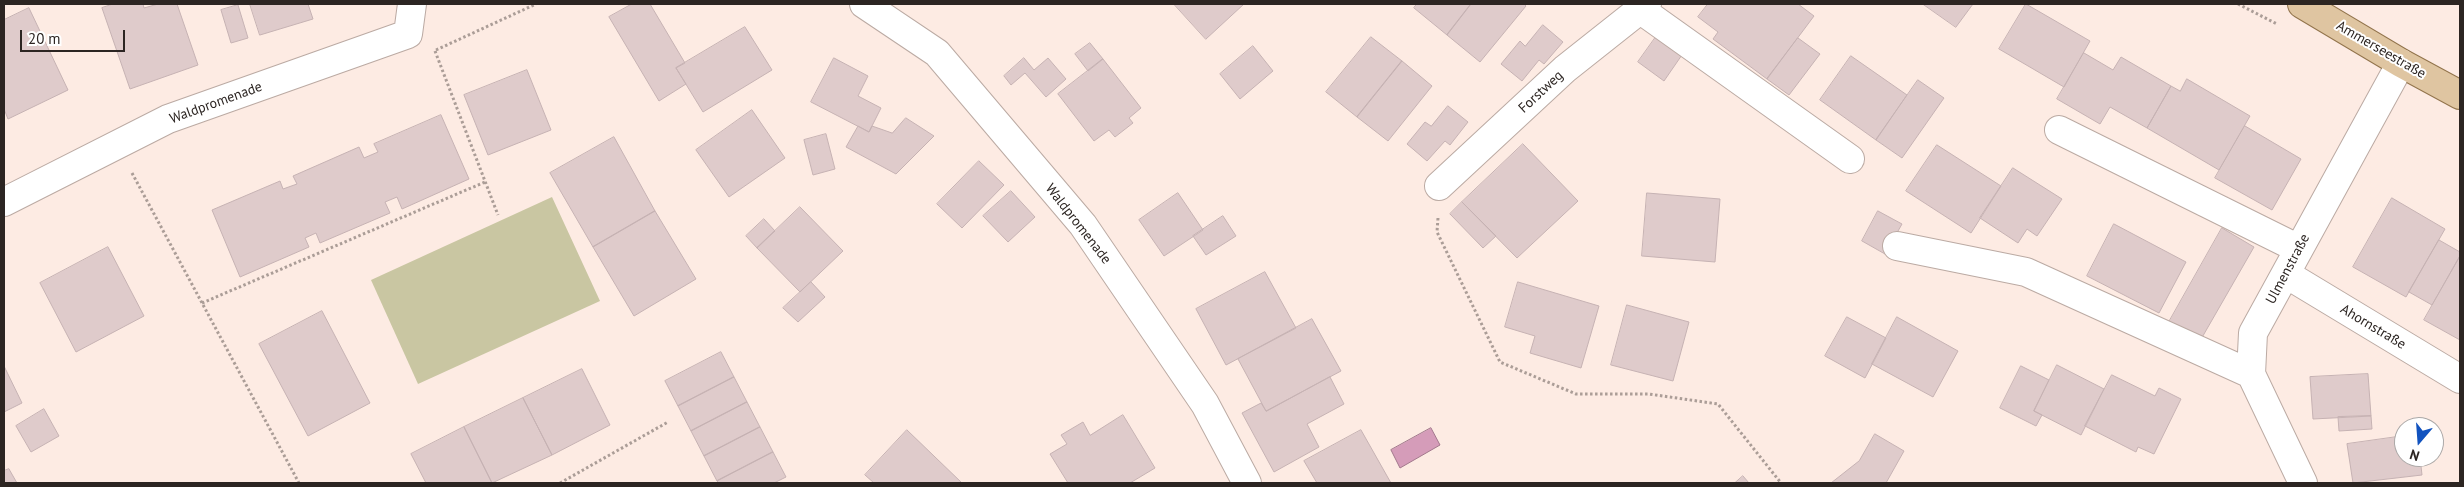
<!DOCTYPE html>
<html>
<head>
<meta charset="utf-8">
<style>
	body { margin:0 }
	#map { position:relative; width:2464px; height:487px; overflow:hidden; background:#fdebe3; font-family:"PT Sans",sans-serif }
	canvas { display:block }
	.frame { position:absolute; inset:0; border:5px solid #2c2522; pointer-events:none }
	.north { position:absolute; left:2394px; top:417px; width:50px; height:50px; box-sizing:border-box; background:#fff; border:1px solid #aba8a7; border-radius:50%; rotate:198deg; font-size:14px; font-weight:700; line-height:20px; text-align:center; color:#2c2522 }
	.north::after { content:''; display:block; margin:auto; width:18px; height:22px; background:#1253bf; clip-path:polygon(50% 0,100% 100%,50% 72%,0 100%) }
	.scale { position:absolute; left:20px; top:30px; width:105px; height:22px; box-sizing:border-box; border:2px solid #2c2522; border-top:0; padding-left:6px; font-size:15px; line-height:18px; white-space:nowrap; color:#2c2522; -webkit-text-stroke:4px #fff; paint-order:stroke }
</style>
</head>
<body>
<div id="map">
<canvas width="2464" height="487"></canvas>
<div class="frame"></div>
<div class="north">N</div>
<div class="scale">20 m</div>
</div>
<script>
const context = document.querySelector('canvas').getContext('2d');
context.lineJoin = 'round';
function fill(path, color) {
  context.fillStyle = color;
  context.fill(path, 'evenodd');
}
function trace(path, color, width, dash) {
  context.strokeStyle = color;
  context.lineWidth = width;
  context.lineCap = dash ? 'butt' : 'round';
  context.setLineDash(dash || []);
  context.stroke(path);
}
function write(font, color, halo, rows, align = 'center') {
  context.font = font + ' "PT Sans",sans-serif';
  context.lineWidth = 4;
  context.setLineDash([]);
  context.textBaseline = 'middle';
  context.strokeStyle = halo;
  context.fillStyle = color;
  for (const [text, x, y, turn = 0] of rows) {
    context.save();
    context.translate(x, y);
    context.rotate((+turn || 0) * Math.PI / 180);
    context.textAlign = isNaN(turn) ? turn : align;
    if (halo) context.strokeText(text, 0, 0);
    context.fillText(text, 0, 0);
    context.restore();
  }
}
const green = new Path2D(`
	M552,197L600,301L418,384L371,280Z`);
const water = new Path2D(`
	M1431,428L1440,445L1400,468L1391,450Z`);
const building = new Path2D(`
	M113,4H143L144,8L158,4H177L198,65L130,89L102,8Z
	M250,4H308L313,19L260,35Z
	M632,4H650L685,63L676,68L686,84L659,101L609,17Z
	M1174,4H1244L1206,39Z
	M1417,4H1471L1447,35L1414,8Z
	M1471,4H1524L1526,6L1480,62L1447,35Z
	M1708,4H1798L1814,16L1767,79L1713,39L1718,32L1698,17Z
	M1923,4H1973L1956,27Z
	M2026,4L2090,41L2064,87L1999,49Z
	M238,5L248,38L231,43L221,10Z
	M29,8L68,90L8,119L4,109V20Z
	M1543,25L1563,42L1544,64L1539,60L1522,81L1501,64L1520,41L1525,46Z
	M745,27L772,70L703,112L676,68Z
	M1658,34L1684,52L1664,81L1638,62Z
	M1371,37L1402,61L1357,117L1326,92Z
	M1798,38L1820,54L1789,95L1767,79Z
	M1090,43L1103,59L1088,71L1075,54Z
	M1253,46L1273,71L1240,99L1220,74Z
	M2084,53L2113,70L2121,57L2171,86L2147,128L2110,107L2100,124L2057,99Z
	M1851,56L1907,95L1876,140L1820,100Z
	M834,58L868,76L858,96L881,108L869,132L811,102Z
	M1024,58L1034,70L1048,58L1066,79L1046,97L1025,73L1011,85L1004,76Z
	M1103,59L1141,108L1129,118L1133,123L1115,137L1109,130L1094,141L1058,94Z
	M1402,61L1432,86L1388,141L1357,117Z
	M527,70L551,130L488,155L464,95Z
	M2187,79L2250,116L2219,170L2147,128L2171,86L2180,91Z
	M1918,80L1944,98L1902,158L1876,140Z
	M1448,106L1468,122L1450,145L1445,141L1427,161L1407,144L1425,122L1431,126Z
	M752,110L785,158L729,197L696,150Z
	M441,115L469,179L402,209L397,197L385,202L390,213L320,243L316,233L305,238L309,247L240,277L212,210L280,181L283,189L297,184L293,176L359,147L364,158L378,152L374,144Z
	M906,118L934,136L896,174L846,147L858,126L869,132L872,126L892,133Z
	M2245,126L2301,159L2272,210L2215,178Z
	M826,134L835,169L813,175L804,140Z
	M614,137L655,211L593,247L550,173Z
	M1523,144L1578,201L1517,258L1462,202Z
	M1937,145L2001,186L1971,233L1906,191Z
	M979,161L1004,185L962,228L937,204Z
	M2013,168L2062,199L2037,236L2027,229L2018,243L1980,218Z
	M1011,191L1035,217L1008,242L983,216Z
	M1178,193L1203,230L1164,256L1139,220Z
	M1647,193L1720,199L1715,262L1642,256Z
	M2392,198L2445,229L2406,297L2353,267Z
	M1462,202L1496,236L1483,248L1450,214Z
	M800,207L843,251L800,292L757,248Z
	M655,211L696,279L634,316L593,247Z
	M1878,211L1902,224L1885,254L1862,241Z
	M1223,216L1236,236L1206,255L1193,236Z
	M764,219L775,231L757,248L746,236Z
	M2114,224L2186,262L2159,313L2087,276Z
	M2222,228L2254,247L2200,341L2169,322Z
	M2439,240L2460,252V256L2432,305L2409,292Z
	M108,247L144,316L76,352L40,283Z
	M2460,256V340L2424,320Z
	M1265,272L1296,328L1226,365L1196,309Z
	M811,282L825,297L798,322L783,308Z
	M1518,282L1599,306L1581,368L1530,353L1535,336L1505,327Z
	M1627,305L1689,322L1673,381L1611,365Z
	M322,311L370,403L308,436L259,344Z
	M1847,317L1886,338L1865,378L1825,356Z
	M1897,317L1958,351L1933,397L1872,364Z
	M1312,319L1341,371L1266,411L1238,359Z
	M721,352L734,377L678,406L665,381Z
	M2057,365L2104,389L2081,435L2034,411Z
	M4,366L22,403L4,412Z
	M2021,366L2049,380L2034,411L2042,415L2036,426L2000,408Z
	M582,369L610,425L552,455L523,398Z
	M2368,374L2371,416L2313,419L2310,377Z
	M2112,375L2155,396L2159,388L2181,399L2154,454L2138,447L2136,452L2085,426Z
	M734,377L747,402L691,431L678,406Z
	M1330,377L1344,404L1307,424L1319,447L1274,472L1242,413L1261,403L1266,411Z
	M523,398L552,455L492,483L464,427Z
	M747,402L760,427L704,456L691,431Z
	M44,409L59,436L31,452L16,426Z
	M1123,415L1155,468L1130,483H1068L1050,454L1067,444L1061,435L1083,422L1090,435Z
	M2371,416L2372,429L2339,431L2338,417Z
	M464,427L492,483H426L411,454Z
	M760,427L773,452L717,481L704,456Z
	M907,430L962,483H874L865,475Z
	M1361,430L1391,483H1317L1304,461Z
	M1875,434L1904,451L1886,483H1831L1859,461Z
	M2404,436V457H2420L2422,475L2353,483L2347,444Z
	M773,452L786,477L774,483H719L717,481Z
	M9,469L17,483H4V471Z
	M1743,476L1749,483H1735Z`);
const path = new Path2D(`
	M2238,4L2277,24
	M436,50L536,4
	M435,51L498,215
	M132,173L299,483
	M1438,218L1437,232L1500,362L1576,394H1649L1718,404L1781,483
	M202,303L485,182
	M560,483L668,422`);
const minor = new Path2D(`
	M864,4L937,53L1083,225L1205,404L1247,483
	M1641,10L1850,159
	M2059,130L2299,249
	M1439,186L1565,69L1647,4
	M4,202L168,119L408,34L412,4
	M1897,246L2026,272L2251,374
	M2286,274L2460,379
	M2303,483L2251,374L2253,333L2401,63`);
const major = new Path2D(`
	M2302,4L2401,63L2460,95`);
const streetNames = [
	["Ammerseestraße",2381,50,30],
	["Forstweg",1541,92,-43],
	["Waldpromenade",216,103,-20],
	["Waldpromenade",1078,224,52],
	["Ulmenstraße",2288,269,-62],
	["Ahornstraße",2373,327,31]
];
fill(green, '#c9c6a2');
fill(water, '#d59cb9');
trace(water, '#a2788c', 1);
fill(building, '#dfcbcb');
trace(building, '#c6b2b3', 1);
trace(minor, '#bbaaa3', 30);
trace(major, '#92744c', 30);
trace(path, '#ab9d97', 3, [2.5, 2.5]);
trace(minor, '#fff', 28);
trace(major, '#dfc5a1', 28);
write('14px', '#2c2522', '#fff', streetNames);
</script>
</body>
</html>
